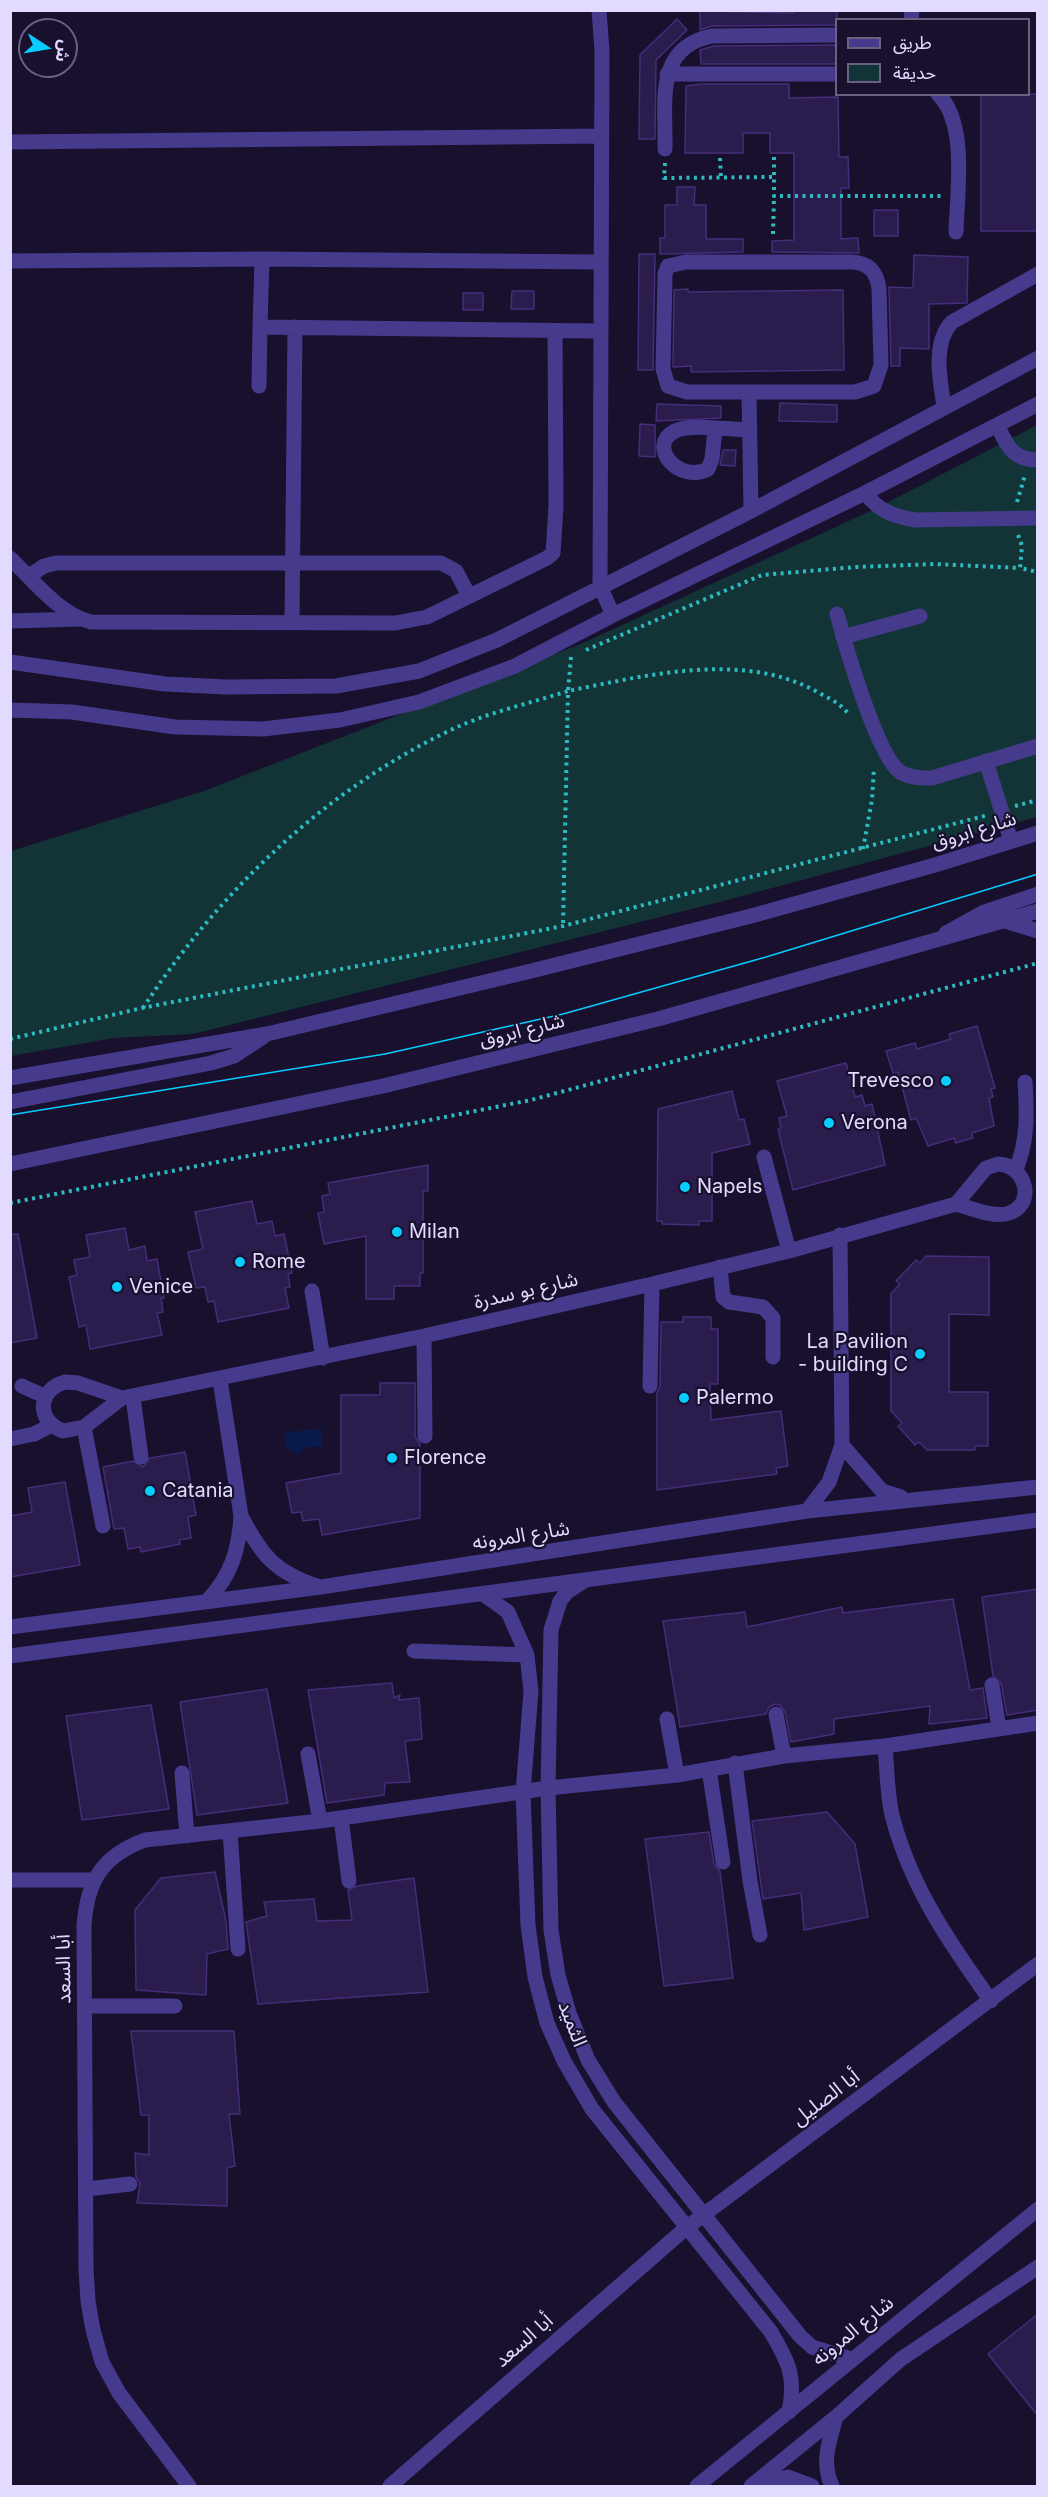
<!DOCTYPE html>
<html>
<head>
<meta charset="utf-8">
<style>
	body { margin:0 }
	#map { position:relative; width:1048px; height:2497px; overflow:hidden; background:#18102c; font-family:Inter,"Noto Sans Arabic",sans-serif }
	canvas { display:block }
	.frame { position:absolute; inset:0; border:12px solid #e3dbff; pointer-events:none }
	.legend { position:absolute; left:835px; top:18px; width:195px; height:78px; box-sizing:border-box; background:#18102c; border:2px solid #696180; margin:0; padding:8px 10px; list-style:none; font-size:18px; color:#e3dbff }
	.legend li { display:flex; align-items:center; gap:12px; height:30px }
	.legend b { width:30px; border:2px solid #696180 }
	.north { position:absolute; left:18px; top:18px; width:60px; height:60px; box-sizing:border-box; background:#18102c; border:2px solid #696180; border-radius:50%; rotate:102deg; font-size:16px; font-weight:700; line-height:24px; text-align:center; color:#e3dbff }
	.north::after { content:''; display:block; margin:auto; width:21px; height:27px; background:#07ccff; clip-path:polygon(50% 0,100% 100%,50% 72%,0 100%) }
</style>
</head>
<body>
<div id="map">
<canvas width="1048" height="2497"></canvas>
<div class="frame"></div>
<ul class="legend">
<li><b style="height:8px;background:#463a8c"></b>طريق</li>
<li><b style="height:16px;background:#133436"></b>حديقة</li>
</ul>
<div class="north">ش</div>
</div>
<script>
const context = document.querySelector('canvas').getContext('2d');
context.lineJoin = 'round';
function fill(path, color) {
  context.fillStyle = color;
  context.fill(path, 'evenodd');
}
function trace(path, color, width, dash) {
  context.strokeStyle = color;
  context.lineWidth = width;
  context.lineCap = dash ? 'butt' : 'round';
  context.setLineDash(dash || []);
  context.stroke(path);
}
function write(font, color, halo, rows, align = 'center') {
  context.font = font + ' Inter,"Noto Sans Arabic",sans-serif';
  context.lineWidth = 4.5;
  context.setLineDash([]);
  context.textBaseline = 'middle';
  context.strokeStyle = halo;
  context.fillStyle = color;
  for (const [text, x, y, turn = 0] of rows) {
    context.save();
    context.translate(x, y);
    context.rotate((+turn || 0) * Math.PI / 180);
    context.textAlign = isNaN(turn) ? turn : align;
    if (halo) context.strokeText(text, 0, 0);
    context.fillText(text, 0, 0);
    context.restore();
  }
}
const green = new Path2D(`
	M1037,425V817L720,902L193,1034L114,1038L11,1056V851L204,791L583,643L877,508Z`);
const water = new Path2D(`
	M321,1428L323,1446L303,1448L298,1456L293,1450H286L284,1433Z`);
const building = new Path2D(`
	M793,10L837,11V25L712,26L700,30V11L793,13Z
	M677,19L687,30L656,60L655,139H639L640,55Z
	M837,45V64H701L700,50L714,46Z
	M701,84H789V98L838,97L839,157H848L849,188H841V239L858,238L859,253L772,252V241L794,240V153H770V133H743V153H685L686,86Z
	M981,94H1038V231H981Z
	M677,187H695L694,205H706V239H743V252L660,254V238H665V205H677Z
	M874,210H898V236H874Z
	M639,254H655L653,370H638Z
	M914,255L968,257L967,303L929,304V349L900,348V366H891L889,287L913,288Z
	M688,289V292L843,290L844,370L691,372V366L673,367L674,290Z
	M512,291H534V309H511Z
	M463,293H483V310H463Z
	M780,403L837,405V422L779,421Z
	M657,404L721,406V418L656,421Z
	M640,424L655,425V457L639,456Z
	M723,450H736L735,466L720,465Z
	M977,1026L995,1088L991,1089L993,1097L989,1098L994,1126L972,1133L973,1138L956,1143L954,1138L928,1146L916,1118L911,1120L898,1072L893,1073L886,1051L915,1043L917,1049L951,1039L949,1034Z
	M846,1063L855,1097L862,1095L865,1106L872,1104L885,1165L793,1190L778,1129L781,1128L779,1118L787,1116L777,1081Z
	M732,1091L739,1120L744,1119L750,1144L712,1153V1221H699V1225L662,1224V1221H657L658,1109Z
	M428,1165V1191H423V1273H420V1286H394V1299H366V1236L324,1244L318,1213L324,1212L322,1196L330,1194L328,1183Z
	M252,1201L257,1224L272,1221L275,1236L284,1234L292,1273L288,1274L290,1287L285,1288L289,1308L218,1322L214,1301L208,1302L205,1287L196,1288L188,1252L203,1249L195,1212Z
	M125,1228L129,1250L145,1246L147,1261L157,1259L164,1298H161L163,1312L157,1313L162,1335L90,1349L86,1325L79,1327L69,1277L77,1275L74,1260L90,1257L86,1235Z
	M18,1234L37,1338L10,1343V1235Z
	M926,1256L989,1257V1315L949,1314V1392H988V1446H975V1450H927L919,1442L915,1445L898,1426L902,1423L891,1411V1294L900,1284L896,1281L916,1260L920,1263Z
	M683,1317H711V1329H718V1384H710L711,1420L781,1411L788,1466L776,1468L777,1474L657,1490V1393L660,1386L661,1322H683Z
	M380,1383H415V1436L420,1444V1518L322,1535L319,1519L303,1521L301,1512L292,1513L286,1483L341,1473V1395H380Z
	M185,1452L196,1515L188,1517L191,1538L179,1540L180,1544L141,1552L140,1547L128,1549L124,1528L114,1529L103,1467L133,1461L143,1467L150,1458Z
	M65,1482L80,1565L10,1577V1516L32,1512L28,1488Z
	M1038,1589V1710L1007,1715L1001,1683L993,1676L982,1597Z
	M953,1599L970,1690L983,1688L987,1718L929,1724L930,1706L834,1719V1734L791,1742L785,1712L780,1705L775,1704L769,1707L766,1714L680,1727L663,1621L745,1612L747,1627L842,1607L843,1613Z
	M392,1683L394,1698L400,1695L399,1700L419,1698L422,1739L405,1741L410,1782L385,1783L384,1795L327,1803L308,1690Z
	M267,1689L288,1803L197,1815L180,1702Z
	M151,1705L169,1809L82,1820L66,1716Z
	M827,1812L855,1844L868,1917L804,1930L801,1893L763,1899L752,1821Z
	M709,1832L714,1864L720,1871L733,1978L664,1986L645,1839Z
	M215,1872L226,1921L228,1949L207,1954L206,1995L136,1990L135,1910L161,1878Z
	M414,1878L428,1992L258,2004L246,1922L267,1916L264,1902L314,1899L317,1921L352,1920L348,1890L357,1886Z
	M131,2031H234L240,2114H229L235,2166L227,2168V2206L137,2203L140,2183L136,2177L135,2153L149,2155V2115H141Z
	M1038,2314V2416L988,2354Z`);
const path = new Path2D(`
	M774,157V177
	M720,158L721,178
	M665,163L664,178L774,177V196H942
	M773,234L774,196
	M1017,502L1025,475
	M1018,535L1022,546L1020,568L1038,572
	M586,650L762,575L856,567L935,564L1020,568
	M571,657L568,691C648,675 746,650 821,694C833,700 842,705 850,716
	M1015,806L1038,800
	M863,849L872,800L874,768
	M143,1008C220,890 327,788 455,728C490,712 531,703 568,691L563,925
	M10,1039L142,1008L563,926L988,815
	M10,1203L531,1100L1038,963`);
const minor = new Path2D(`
	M599,10L602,51L600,586L613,615
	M911,20L912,10
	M667,74H836
	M938,94C968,123 957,194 956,232
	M10,142L602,136
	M665,149C666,103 654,47 712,36L836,35
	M262,259L600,262
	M10,261L262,259L260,327L600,331
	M686,262H852C869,263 877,272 879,289L881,365L874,386L855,392H687L668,386L663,369L665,274L668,266Z
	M259,386L260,327
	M749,392L751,511
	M944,406C940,381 932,343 952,322L1038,274
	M997,425C1007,445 1012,460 1038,460
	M715,429L712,459L708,469C679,484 646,446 675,431C690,423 732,430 750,430
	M865,493C879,511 893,516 915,520L1038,518
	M10,558C34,581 59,614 91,622L395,623L427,617L547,558L553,553L556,506L555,331
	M29,576L44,566L56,563H441L456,571L469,596
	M837,614C845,644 877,756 900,772C910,778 921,778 932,778L1038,746
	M10,621L80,619
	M292,621L295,327
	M843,637L920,616
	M10,662L165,684L226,687L336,686L419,671L497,640L751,511L1038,358
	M10,710L72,712L175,727L263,729L340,720L419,702L515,666L613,615L865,493L1038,404
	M986,761L1011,841
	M1005,921L1038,931
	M946,933L984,912L1038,894
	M10,1078L267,1034L527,972L751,916L935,865L1038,833
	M10,1102L211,1063L234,1056L263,1037
	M764,1157L789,1251
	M10,1164L383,1086L658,1019L1038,911
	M998,1164C1027,1165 1037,1207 1006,1214C991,1217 971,1208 956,1204L986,1168Z
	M1016,1169C1028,1141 1027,1112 1025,1082
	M720,1267L723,1297L729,1302L763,1307L773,1318V1357
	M312,1291L323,1358
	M424,1336L425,1436
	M65,1382L78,1383L122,1398L84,1427L63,1431C36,1421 37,1390 65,1382Z
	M22,1386L44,1396
	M650,1386L652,1284
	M133,1397L141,1457
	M122,1398L424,1336L652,1284L789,1251L956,1204
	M84,1427L103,1526
	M10,1439L34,1434L52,1425
	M842,1445L882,1491L901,1497
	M807,1511L829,1482L842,1445L840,1235
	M241,1516C261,1554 274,1572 317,1586
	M584,1581L567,1592L560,1601L551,1630L548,1788L551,1930L558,1975L569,2013L588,2060L614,2102L800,2336L812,2347L851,2359
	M483,1594L508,1612L527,1655L531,1691L523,1792L528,1925L535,1977L547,2023L564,2061L592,2109L771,2332C789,2363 796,2376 789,2412
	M207,1601C231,1576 239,1550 241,1516L220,1380
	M10,1627L321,1587L807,1511L1038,1487
	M414,1651L527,1655
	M10,1656L1038,1520
	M992,1685L999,1728
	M776,1714L784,1756
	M667,1719L677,1775
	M885,1746C887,1768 887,1793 892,1815C910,1886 949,1942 991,2001
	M308,1754L320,1821
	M735,1763L750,1881L760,1935
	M709,1769L723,1862
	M182,1773L187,1836
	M341,1818L349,1881
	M230,1831L238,1949
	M10,1880H94
	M86,2006H175
	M87,2189L130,2184
	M759,2485L788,2477L812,2486
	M189,2486L119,2393L102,2362L93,2330L88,2301L86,2269L84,1926C87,1881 102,1856 145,1840L320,1821L548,1788L677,1775L784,1756L885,1746L1038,1723
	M390,2486L686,2228L1038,1964
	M697,2486L1038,2209
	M751,2486L837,2416L901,2359L1038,2267
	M832,2486C821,2462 829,2442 836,2417`);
const tram = new Path2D(`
	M10,1115L385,1054L563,1014L766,957L1038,874`);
const markers = [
	[946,1081,6,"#07ccff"],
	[829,1123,6,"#07ccff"],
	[685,1187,6,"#07ccff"],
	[397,1232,6,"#07ccff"],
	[240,1262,6,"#07ccff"],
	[117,1287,6,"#07ccff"],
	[920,1354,6,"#07ccff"],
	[684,1398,6,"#07ccff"],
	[392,1458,6,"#07ccff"],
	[150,1491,6,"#07ccff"]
];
const streetNames = [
	["شارع ابروق",974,831,-17],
	["شارع ابروق",522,1031,-14],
	["شارع بو سدرة",526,1291,-13],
	["شارع المرونه",521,1536,-9],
	["أبا السعد",64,1969,-91],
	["الثميد",572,2024,69],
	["أبا الصليل",826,2098,-37],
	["شارع المرونه",853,2331,-39],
	["أبا السعد",524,2341,-41]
];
const poiNames = [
	["Trevesco",934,1081,"right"],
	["Verona",841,1123],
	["Napels",697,1187],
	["Milan",409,1232],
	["Rome",252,1262],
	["Venice",129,1287],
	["La Pavilion",908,1342,"right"],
	["- building C",908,1365,"right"],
	["Palermo",696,1398],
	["Florence",404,1458],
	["Catania",162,1491]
];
fill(green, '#133436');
fill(water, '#091a4c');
fill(building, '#2b1c4e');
trace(building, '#452d7a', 1.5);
trace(path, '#2dbbc2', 4, [3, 4.5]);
trace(minor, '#463a8c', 15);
trace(tram, '#07ccff', 1.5);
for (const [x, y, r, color] of markers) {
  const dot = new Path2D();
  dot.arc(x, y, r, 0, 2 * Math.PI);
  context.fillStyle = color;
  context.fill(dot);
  trace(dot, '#18102c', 2);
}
write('20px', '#e3dbff', '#18102c', streetNames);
write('20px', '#e3dbff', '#18102c', poiNames, 'left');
</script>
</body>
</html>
